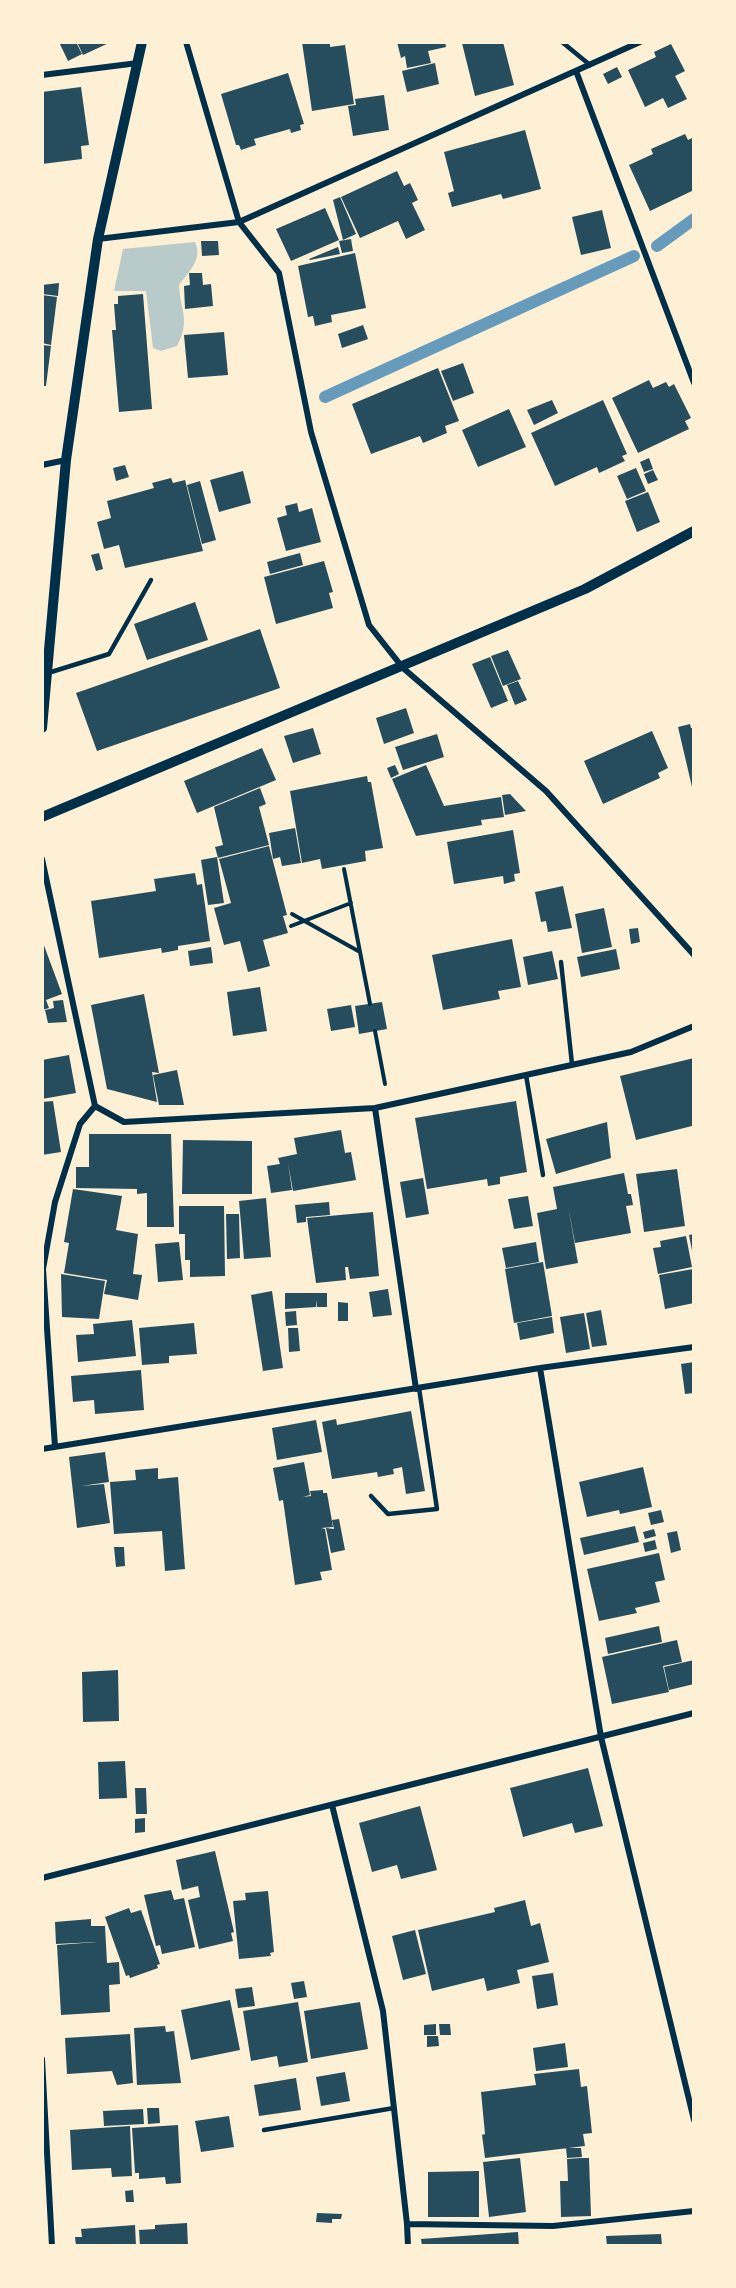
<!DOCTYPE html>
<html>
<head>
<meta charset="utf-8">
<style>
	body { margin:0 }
	#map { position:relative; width:736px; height:2288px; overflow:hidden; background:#fdf0d5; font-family:"PT Sans",sans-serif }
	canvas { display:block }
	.frame { position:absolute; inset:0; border:44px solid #fdf0d5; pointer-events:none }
</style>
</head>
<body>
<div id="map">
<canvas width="736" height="2288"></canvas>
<div class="frame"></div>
</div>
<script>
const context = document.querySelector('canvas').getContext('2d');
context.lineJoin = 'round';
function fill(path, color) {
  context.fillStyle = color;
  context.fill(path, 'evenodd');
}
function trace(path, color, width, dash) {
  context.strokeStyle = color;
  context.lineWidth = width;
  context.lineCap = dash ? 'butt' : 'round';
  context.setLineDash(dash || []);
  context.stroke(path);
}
const green = new Path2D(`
	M195,242C203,260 189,271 179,285C180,312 191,319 177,346L161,351L153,348L146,291H114L123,249Z`);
const stream = new Path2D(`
	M657,246L694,219
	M325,397L634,256`);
const building = new Path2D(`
	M59,42H76L82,54L68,61Z
	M77,42H111L83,55Z
	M302,42H330V47L345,45L354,104L312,111Z
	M397,42H445L446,47L428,51L431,63L407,68L405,56L401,58Z
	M503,42L514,85L475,96L462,43Z
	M671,44L685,71L675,76L687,99L668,108L663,98L645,107L628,70L656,57L654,52Z
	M435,63L439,84L407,92L402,71Z
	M617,67L622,77L608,84L603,74Z
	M288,73L304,124L300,125L301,130L291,133L290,129L254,139L256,145L241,150L239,145H236L221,94Z
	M81,87L89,145L81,146L82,159L42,164V92Z
	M384,95L389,130L353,136L348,106L356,105L355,99Z
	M525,130L541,189L503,199L501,194L452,207L448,193L454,191L444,152Z
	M685,134L688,140L694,137V190L650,211L629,165L653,154L651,149Z
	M397,171L404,186L410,183L418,200L412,203L425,230L406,239L398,221L360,238L341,197Z
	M340,197L356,234L343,240L333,200Z
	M325,208L339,240L291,261L276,229Z
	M602,210L611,248L581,255L572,217Z
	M351,239L353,251L342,253L339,241Z
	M201,241H218L219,255L202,256Z
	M338,247L340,254L310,260L309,259Z
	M355,253L366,308L331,315L332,322L315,326L313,316L308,317L298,266Z
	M189,273H202L203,285L211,284L213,306L185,309L184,286L190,285Z
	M59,283L58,296L42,294V285Z
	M143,294L152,409L119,412L112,330H116L114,304H118V296Z
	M42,295L57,297L51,345L42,343Z
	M363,325L368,339L342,348L338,334Z
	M224,332L228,375L188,378L184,335Z
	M42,345L51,346L46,386H42Z
	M463,363L474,393L453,401L441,371Z
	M438,368L459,421L445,426L447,433L423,443L420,436L371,454L352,404Z
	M649,380L653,388L666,382L669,387L674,384L691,418L685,421L689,429L638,453L612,398Z
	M552,400L558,413L534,425L527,410Z
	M603,400L627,454L622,456L625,461L599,473L597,467L555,486L531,433Z
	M509,409L526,447L478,467L462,430Z
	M649,458L653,469L644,472L640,462Z
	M125,465L129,477L116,481L113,468Z
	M636,468L646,491L627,499L617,476Z
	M653,470L658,480L648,484L644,474Z
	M243,471L251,503L219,512L210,480Z
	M171,478L173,483L185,480L203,551L125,568L119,545L104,549L97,522L111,518L107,501L154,488L152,483Z
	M200,481L216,540L202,544L187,485Z
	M648,492L660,522L637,532L625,501Z
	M297,503L299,512L312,508L321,542L286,551L277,518L287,515L285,506Z
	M99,553L103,569L96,571L91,555Z
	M300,553L303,565L270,574L267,562Z
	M324,561L333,592L329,593L333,608L276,624L264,577Z
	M195,602L208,640L147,660L134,624Z
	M260,629L280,688L97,751L76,693Z
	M508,650L521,679L503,686L491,656Z
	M490,657L508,701L491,708L472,664Z
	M518,681L527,700L515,705L507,685Z
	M406,708L414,733L384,744L376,718Z
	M690,724L691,728H694V787H692L678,727Z
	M313,728L321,754L293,763L284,736Z
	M652,731L668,768L658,773L660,778L603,804L584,761Z
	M437,734L444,757L403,770L395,747Z
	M262,748L276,780L197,813L184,781Z
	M395,765L399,774L391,778L387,768Z
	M426,765L444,806L501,797L504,817L481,820L482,825L416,836L392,779Z
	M367,776L368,782H371L383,848L365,851L366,861L322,869L320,859L302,863L290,791Z
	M260,788L266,804L259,807L269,845L218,858L215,847L223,845L214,807Z
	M510,794L526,811L505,815L502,795Z
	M295,828L301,863L282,866L280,857L273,859L269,833Z
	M513,830L520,873L514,874L515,881L504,884L503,876L454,884L447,842Z
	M269,846L287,915L283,916L288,933L263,940L270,966L248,972L240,941L224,945L214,908L231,903L219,859Z
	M217,857L224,903L208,905L201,860Z
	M195,873L197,885L202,884L210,941L178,946V950L162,953L161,948L99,958L91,901L156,891L154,879Z
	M563,886L572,928L548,932L546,921L541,922L535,892Z
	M604,908L612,947L582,953L575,914Z
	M638,928L640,942L631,944L629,929Z
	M512,939L521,987L498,991L500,999L443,1010L432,955Z
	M42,940L62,994L46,1000L49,1008L42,1010Z
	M211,947L213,963L190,966L188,951Z
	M616,949L620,969L581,977L577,957Z
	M552,951L558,979L528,985L523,957Z
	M260,987L267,1031L233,1036L227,992Z
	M144,994L159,1073L152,1072L157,1102L107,1089L91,1005Z
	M63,1000L67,1022L48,1023L45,1010L54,1008L53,1001Z
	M382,1002L387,1029L359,1034L355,1006Z
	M351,1005L355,1027L331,1031L327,1009Z
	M69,1055L76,1093L42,1099V1060Z
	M694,1058V1130L692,1126L636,1140L620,1076Z
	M177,1070L184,1105H159L153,1075Z
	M53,1101L61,1152L42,1155V1102Z
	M516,1101L527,1172L500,1177V1184L488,1186L487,1179L427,1189L415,1118Z
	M607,1122L611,1158L556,1174L546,1139Z
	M341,1130L345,1153L351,1152L356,1180L293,1191L288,1163L292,1190L271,1193L267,1166L280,1164L278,1158L297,1154L294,1138Z
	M89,1134H171L174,1227H147V1193L137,1194V1189L76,1188V1167H89Z
	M183,1140L252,1141V1194H182Z
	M677,1169L685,1226L644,1232L636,1174Z
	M624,1173L628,1194H631L633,1205L626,1206L631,1233L575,1243L568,1206L578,1263L546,1269L537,1213L557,1209L553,1187Z
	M423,1178L429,1214L406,1218L400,1182Z
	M73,1189L122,1196L116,1230L138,1234L133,1274L142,1275L138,1300L104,1294L107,1280L64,1273L69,1243L64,1242Z
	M528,1196L533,1226L514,1229L508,1199Z
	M266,1198L271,1257L244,1259L239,1201Z
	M329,1202L330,1215L306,1217V1222L297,1223L295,1205Z
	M179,1206H224L225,1276L190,1277V1260H185V1234H179Z
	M373,1212L379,1276L350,1279L348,1267H345L346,1280L316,1283L307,1218Z
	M226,1214H239L240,1258L227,1259Z
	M694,1234V1256H693L689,1235Z
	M686,1236L692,1267L658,1274L653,1248L661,1247L660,1241Z
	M179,1242L183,1280L158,1282L155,1244Z
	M536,1242L539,1262L506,1268L502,1248Z
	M543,1262L552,1316L514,1323L505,1269Z
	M693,1269L694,1303L665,1309L659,1275Z
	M61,1274L105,1281L99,1319L62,1317Z
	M388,1289L392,1315L373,1317L369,1292Z
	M272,1291L283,1368L263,1371L251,1295Z
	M285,1293H327V1307H317L316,1300V1307L285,1309Z
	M338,1302L348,1303V1321H338Z
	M601,1310L607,1345L592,1347L586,1313Z
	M296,1311L297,1325L286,1326L285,1312Z
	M584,1313L590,1349L566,1353L560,1317Z
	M552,1317L554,1333L520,1340L517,1323Z
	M132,1320L136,1356L78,1362L76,1335L94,1334L93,1324Z
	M194,1323L197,1354L169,1356V1363L142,1365L139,1328Z
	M288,1328H298L300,1351L289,1352Z
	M694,1362V1393L685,1394L681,1364Z
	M141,1370L144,1410L95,1414L94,1400L73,1402L71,1376Z
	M411,1411L425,1491L406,1494L402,1467L393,1469L394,1474L378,1477L377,1472L332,1479L322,1422L336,1419L337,1425Z
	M316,1420L322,1452L277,1460L272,1428Z
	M105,1452L109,1482L81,1486L104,1484L110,1523L77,1528L69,1457Z
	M304,1462L310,1495L303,1497L311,1496L310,1491L323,1490V1493H327L333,1527L321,1528L325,1529L332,1570L320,1572L322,1580L295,1585L283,1500L279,1501L273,1468Z
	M643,1467L652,1507L620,1514L619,1510L587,1517L579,1482Z
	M158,1468V1479L178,1477L185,1569L165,1571L162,1531L114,1534L110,1482L136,1480L135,1470Z
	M661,1510L664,1522L651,1525L648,1513Z
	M339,1519L345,1550L331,1553L326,1528L334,1529L332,1520Z
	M635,1526L639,1542L584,1555L580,1538Z
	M654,1529L656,1536L645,1539L643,1532Z
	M677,1531L681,1550L671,1553L667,1533Z
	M655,1540L657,1549L645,1552L643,1543Z
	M114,1547H124L125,1566L116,1567Z
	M659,1553L665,1580L655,1582L660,1602L635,1608L637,1613L599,1621L587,1569Z
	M659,1626L662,1642L608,1654L605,1638Z
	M677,1640L682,1662L663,1666L669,1692L612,1704L602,1657Z
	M694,1660V1684L669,1690L664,1667Z
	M118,1670L119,1721L83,1722L82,1672Z
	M125,1761L127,1798L99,1799L98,1762Z
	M588,1768L603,1826L575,1833L572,1823L523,1837L510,1788Z
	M135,1788H146L147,1814H136Z
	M420,1806L437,1870L401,1879L397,1865L372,1872L359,1823Z
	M145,1818V1832L135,1833V1819Z
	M215,1851L234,1932L231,1933L233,1941L199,1949L188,1900L200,1897L198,1886L182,1890L176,1860Z
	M171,1890L174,1900L184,1898L195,1947L162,1954L160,1945L156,1946L144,1895Z
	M268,1891L274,1952L270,1953L271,1956L239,1959L233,1901L246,1900L245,1893Z
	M525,1900L531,1926L540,1923L549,1962L517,1970L520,1983L487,1991L484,1978L432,1991L418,1930L495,1912L494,1908Z
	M129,1908L131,1913L141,1910L160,1964L157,1965L158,1968L130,1978L129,1975L126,1976L105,1917Z
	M91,1919V1926H105L107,1963L119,1962L120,1984L109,1985L110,2012L61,2015L57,1945L97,1942L56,1944L55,1922Z
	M415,1930L426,1974L403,1980L392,1936Z
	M553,1973L558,2005L537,2009L532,1976Z
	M304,1981L307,1997L294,1999L291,1983Z
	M252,1987L255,2006L238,2008L235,1989Z
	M230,2000L240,2050L191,2060L181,2010Z
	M298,2002L308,2062L279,2067L277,2056L251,2061L243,2011Z
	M360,2002L368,2049L311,2059L304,2011Z
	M436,2024V2035H424V2025Z
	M439,2024H450L451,2035H440Z
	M165,2026L166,2032L174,2031L181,2083L137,2085L134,2028Z
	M130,2034L133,2083L117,2085L112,2071L67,2074L65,2038Z
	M427,2036H438L439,2046L427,2047Z
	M565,2043L568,2067L536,2071L533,2048Z
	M579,2069L581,2087L587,2086L592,2133L583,2134L585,2146L485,2158L482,2135L485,2134L481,2092L536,2085L534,2074Z
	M345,2072L350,2101L321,2106L316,2077Z
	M296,2078L301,2110L259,2116L254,2085Z
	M147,2108H159L160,2123L148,2124Z
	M143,2109L144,2124L104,2126L103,2111Z
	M229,2116L234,2147L201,2152L195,2121Z
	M178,2125L181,2183L166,2184L165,2177L139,2179V2173H135L132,2128Z
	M130,2126L132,2176L112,2177L111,2168L72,2170L70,2130Z
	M566,2148H581L582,2157L567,2158Z
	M520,2158L526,2212L489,2217L483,2162Z
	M581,2158H589L591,2216L561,2217L560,2181H568L567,2159Z
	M479,2171V2217H428V2172Z
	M133,2190L134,2202H126L125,2191Z
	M317,2213L342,2214L341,2219H332V2223L316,2222Z
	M187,2223L188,2246H140L139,2230L155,2229V2225Z
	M135,2225L136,2246H76L75,2237H82L81,2229Z
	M518,2232L519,2246H422L421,2239Z
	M661,2234L662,2246H607L606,2236Z`);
const path = new Path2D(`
	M344,869L370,1004
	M292,914L360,952
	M291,926L351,903
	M375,1031L385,1084`);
const service = new Path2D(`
	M562,42L590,65
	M48,673L109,654L151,580
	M561,962L572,1064
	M526,1075L543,1175
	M371,1496L388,1514L437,1509L419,1388
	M264,2130L394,2108`);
const minor = new Path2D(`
	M186,42L239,222L279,273L311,432L369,625L403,668L546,791L694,955
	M576,71L694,383
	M42,75L138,63
	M98,239L239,222L640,42
	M42,465L66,460
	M42,859L95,1106
	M95,1106L124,1122L375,1108L631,1052L694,1026
	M375,1108L416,1389
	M540,1368L601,1737L694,2120
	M55,1447L43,1269L55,1202L80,1124L95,1106
	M42,1449L540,1368L694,1347
	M332,1805L383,2011L407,2224L553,2226L694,2211
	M42,1878L694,1713
	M42,2059L52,2246
	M407,2224L408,2246`);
const tertiary = new Path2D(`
	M42,728L66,460L98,239L142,42
	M42,817L585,589L694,531`);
fill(green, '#b9caca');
trace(stream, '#669bbc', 12);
fill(building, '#264d5e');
trace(path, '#003049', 4);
trace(service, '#003049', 4.5);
trace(minor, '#003049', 6);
trace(tertiary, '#003049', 10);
</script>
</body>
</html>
